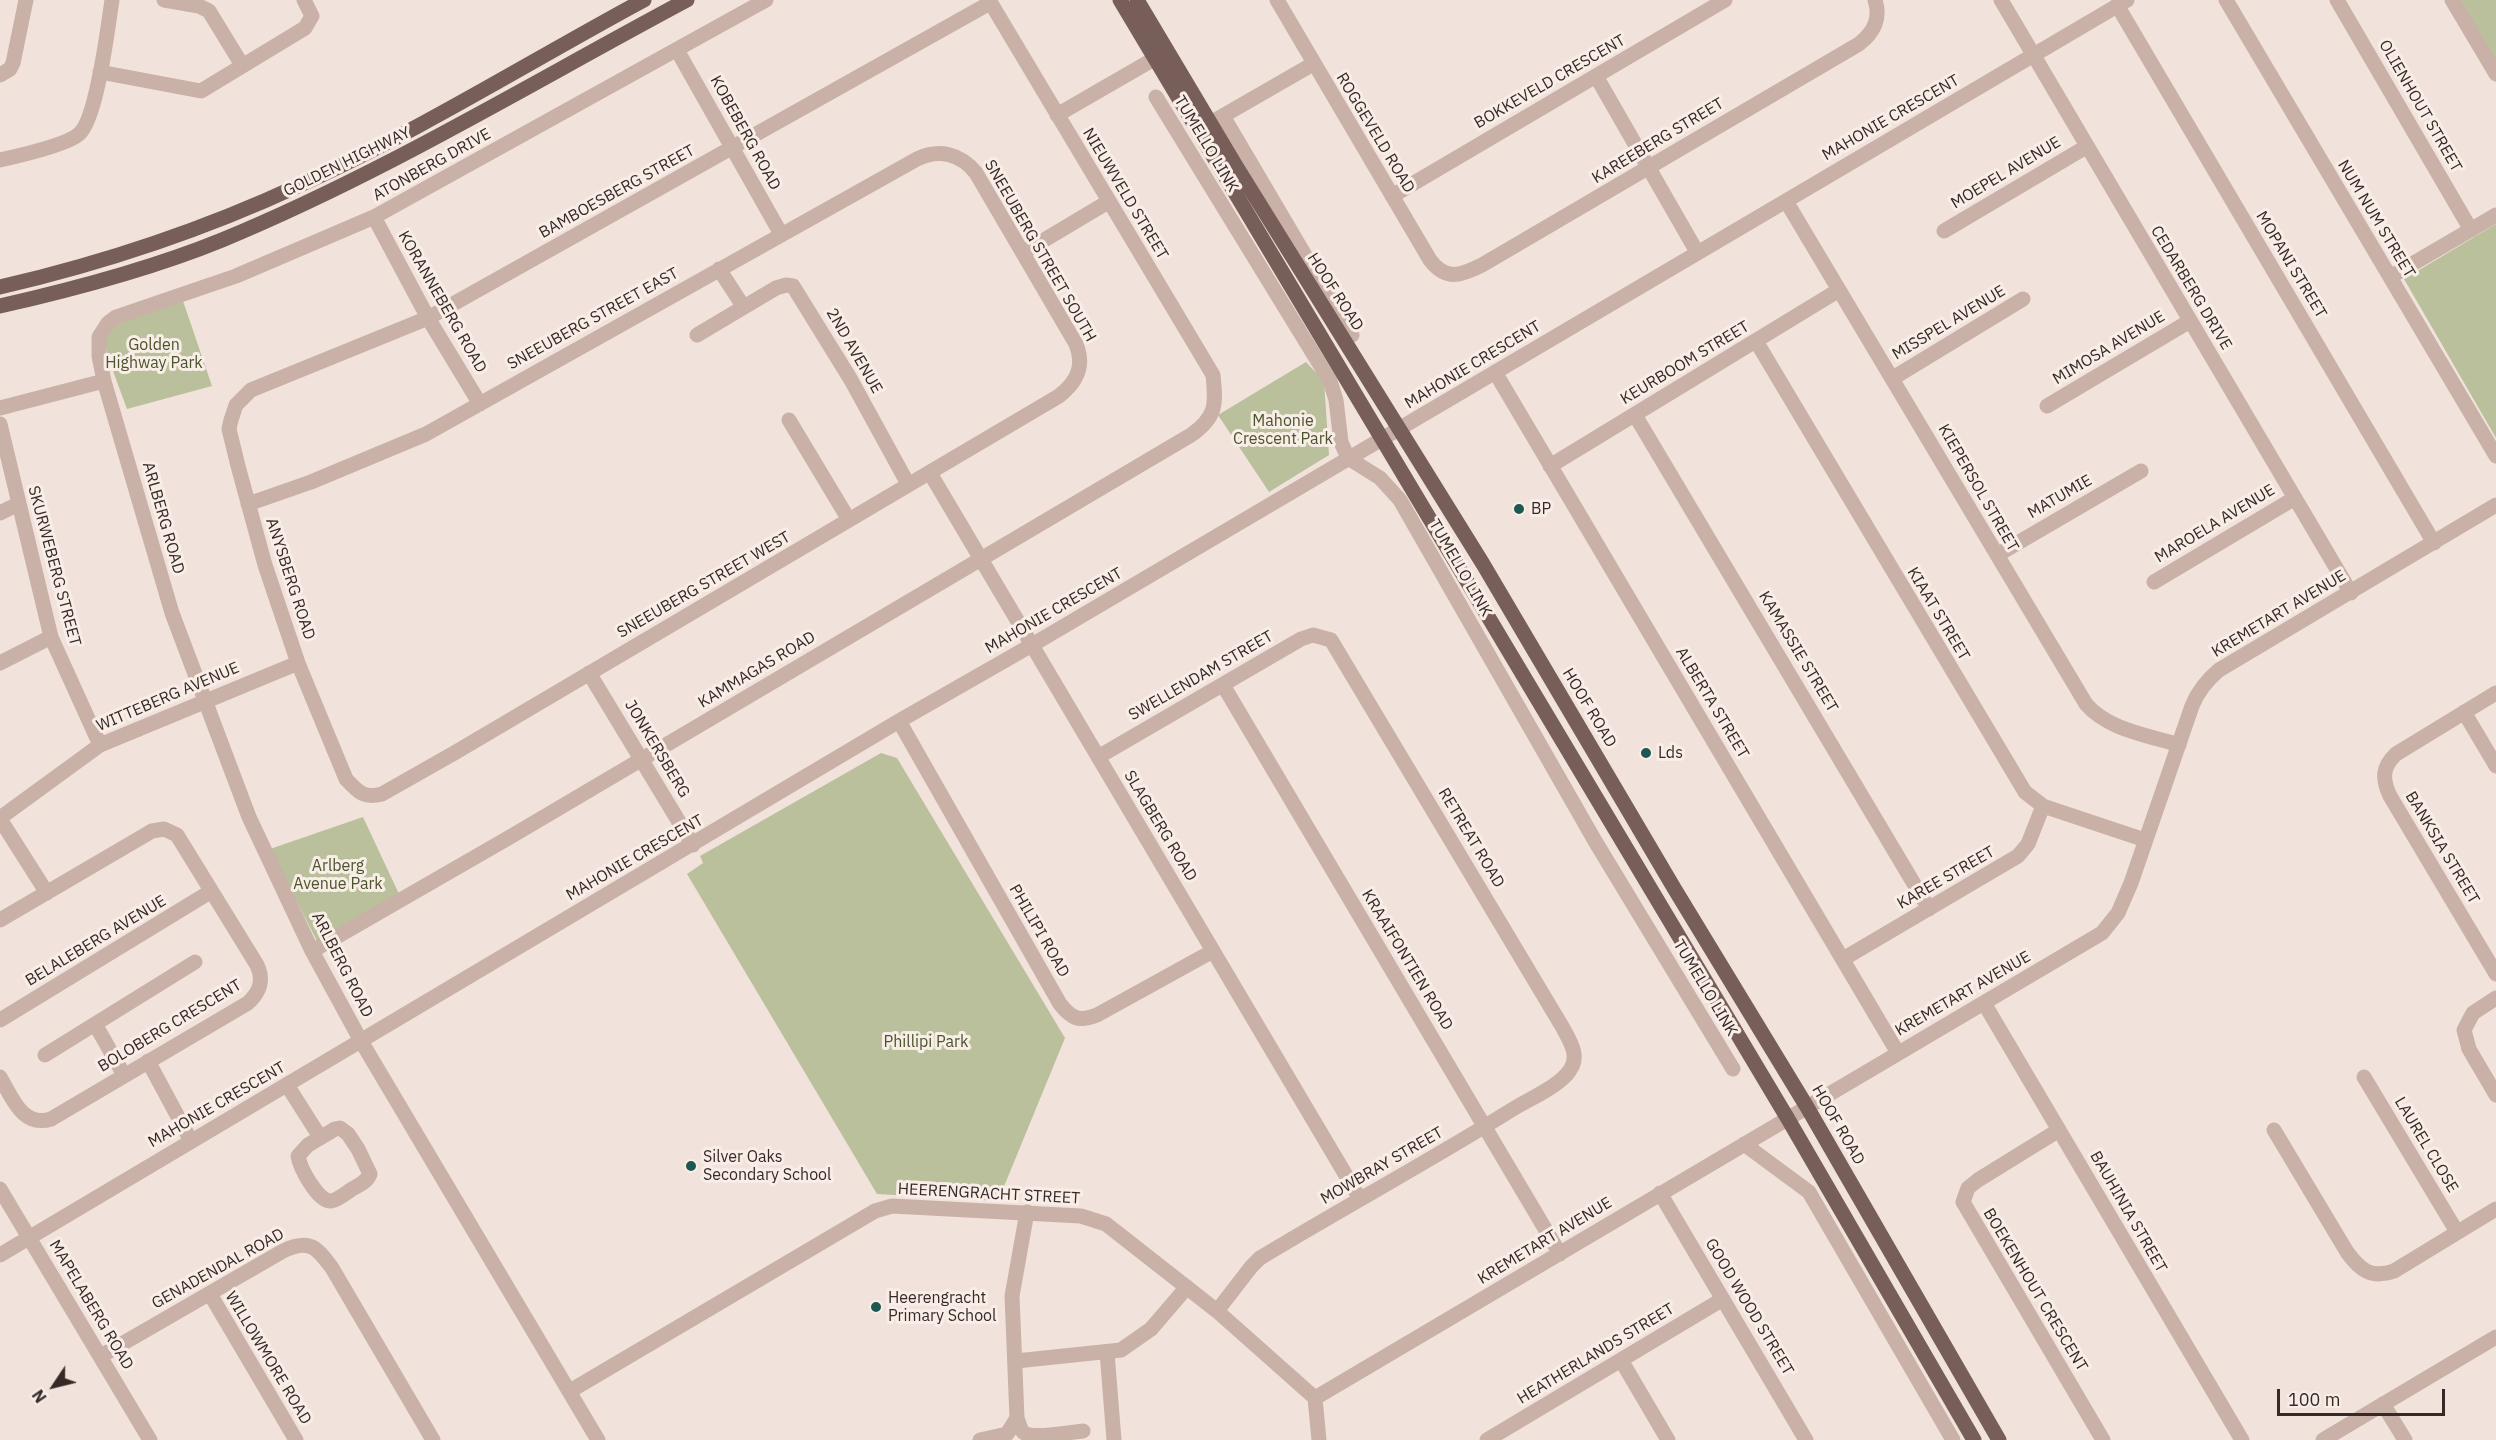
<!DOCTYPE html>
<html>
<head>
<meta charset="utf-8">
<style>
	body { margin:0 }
	#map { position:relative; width:2496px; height:1440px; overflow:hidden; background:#f1e3db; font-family:"IBM Plex Sans",sans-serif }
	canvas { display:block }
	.north { position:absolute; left:24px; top:1356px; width:60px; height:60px; -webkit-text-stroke:4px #f9eee7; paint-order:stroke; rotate:235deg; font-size:16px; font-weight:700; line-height:24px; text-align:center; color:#362a28 }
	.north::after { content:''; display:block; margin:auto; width:21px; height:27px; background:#362a28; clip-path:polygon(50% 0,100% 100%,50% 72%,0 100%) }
	.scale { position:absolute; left:2277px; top:1389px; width:168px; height:27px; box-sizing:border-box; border:3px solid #362a28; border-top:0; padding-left:8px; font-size:18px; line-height:21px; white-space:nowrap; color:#362a28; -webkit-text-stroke:4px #f9eee7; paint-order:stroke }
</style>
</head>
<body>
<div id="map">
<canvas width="2496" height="1440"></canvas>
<div class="north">N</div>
<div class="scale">100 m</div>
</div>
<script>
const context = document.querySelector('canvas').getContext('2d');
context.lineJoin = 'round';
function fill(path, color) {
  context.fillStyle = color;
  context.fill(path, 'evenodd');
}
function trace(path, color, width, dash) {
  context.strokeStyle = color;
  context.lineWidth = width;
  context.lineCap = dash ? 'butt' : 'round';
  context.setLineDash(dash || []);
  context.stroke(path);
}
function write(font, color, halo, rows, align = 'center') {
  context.font = font + ' "IBM Plex Sans",sans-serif';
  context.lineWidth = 6;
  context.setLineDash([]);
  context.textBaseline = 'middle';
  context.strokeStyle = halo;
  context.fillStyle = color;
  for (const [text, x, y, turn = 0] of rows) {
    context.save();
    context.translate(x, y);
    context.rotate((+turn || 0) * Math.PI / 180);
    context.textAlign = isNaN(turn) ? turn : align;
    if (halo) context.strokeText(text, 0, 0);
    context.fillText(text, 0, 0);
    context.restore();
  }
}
const green = new Path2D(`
	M2459,0H2496V64Z
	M2496,224V438L2404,279Z
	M182,298L212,386L127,409C123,398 105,351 105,343C107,317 161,306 182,298Z
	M1306,362L1324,381L1329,455L1269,492L1218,415Z
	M881,753L897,758L1065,1038L998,1201L877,1194L687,874L703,863L700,856Z
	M363,817L399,894L318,943L270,849Z`);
const minor = new Path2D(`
	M164,0L199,6L209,11L242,65
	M1277,0L1430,260C1446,281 1460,276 1482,265L1859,44C1874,32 1881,19 1875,0
	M2001,0L2351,593
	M2226,0L2496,456
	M2337,0L2471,230
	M2452,0L2496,74
	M2117,5L2434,543
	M677,50L781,234
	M100,72L201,91L305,28L312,16L304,0
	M0,75L10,69L13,63L26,0
	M1596,76L1697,252
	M1156,97L1330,381L1336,400L1341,442L1348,458L1380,478L1400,500L1595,841L1733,1069
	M1057,115L1166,52
	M1223,116L1352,335
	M1214,121L1313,64
	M0,160C18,156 67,145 79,134C97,119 108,26 112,0
	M1392,196L1725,0
	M1786,201L2086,704C2108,730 2148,735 2179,745
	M374,217L428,318L480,404
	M1944,231L2086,147
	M1024,252L1108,202
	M719,269L743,306
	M2390,277L2496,215
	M697,335L776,288L786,285L793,286L851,380L908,484
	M1756,341L2025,792L2043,806L2145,840
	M1495,372L1898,1053
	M1893,378L2023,299
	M2047,406L2190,321
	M0,408L104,381
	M1635,415L1929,909
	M789,420L849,520
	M0,424L51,637L100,745
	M1550,466L1839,290
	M930,473L1360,1199
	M248,504L311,482L426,434L917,159C939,148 961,154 976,173L1076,344C1085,366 1077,382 1059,396L456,752L382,794C364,799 358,792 346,779L298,663L265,565L238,466L229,429L231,420L236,405L251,390L428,318L990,3
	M0,513L18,504
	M1997,555L2141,471
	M2154,582L2295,498
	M0,663L51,637
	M589,673L693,845
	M1223,685L1560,1254
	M2496,693L2396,754C2382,767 2382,779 2390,796L2496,974
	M2464,712L2496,766
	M899,721L1060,1004C1072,1019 1079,1022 1097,1015L1213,951
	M1098,757L1301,639L1313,635L1331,640L1563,1028C1570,1041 1580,1056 1570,1070C1560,1086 1529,1099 1513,1109C1430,1161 1344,1207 1260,1258L1251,1267L1217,1311
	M0,818L100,745L298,663
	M0,819L47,893
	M0,920L152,831L164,829L177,835L257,965C264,980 260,992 248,1003L51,1119C22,1128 12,1097 0,1077
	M312,951L510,837L1191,435C1217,417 1216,404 1213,375L989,0
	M1843,959L2018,856L2028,844L2043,806
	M2496,998L2473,1013L2464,1030L2469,1049L2496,1095
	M1984,1003L2242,1440
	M0,1020L210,892
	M95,1024L124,1075
	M45,1055L195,962
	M148,1061L191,1141
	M2364,1077L2457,1232
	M287,1085L320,1137
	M335,1129L340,1128L348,1134L358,1149L370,1174C367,1182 359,1185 352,1189C346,1193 338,1200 331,1201C318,1202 300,1168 298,1156L308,1145Z
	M2059,1130L1978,1180L1968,1188L1963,1202L2103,1440
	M2274,1130L2347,1252C2360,1270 2371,1279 2394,1271L2496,1209
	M1744,1144L1809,1192L1953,1440
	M0,1189L150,1440
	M1660,1193L1806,1440
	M1027,1212L1012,1296L1017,1418C1019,1423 1020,1429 1023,1432C1032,1440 1071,1432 1083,1431
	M0,1255L899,721L1032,645L2127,0
	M210,1294L296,1440
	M1107,1352L1114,1440
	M101,1356L283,1251C309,1239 316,1246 332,1268L433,1440
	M1621,1360L1668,1440
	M1016,1361L1121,1350L1151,1329L1187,1287
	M570,1391L875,1211L892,1206L1081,1216L1106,1224L1217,1311L1315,1398L1319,1440
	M1315,1398L2102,933L2118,913L2131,883L2192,706C2198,691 2207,680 2219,670L2496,505
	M2383,1404L2405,1440
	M598,1440L361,1041L312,951L249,817L172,613L104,381L99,356V337L108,323L116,317L236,276L374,217L766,0
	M980,1440L1007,1434L1017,1418
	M1487,1440L1723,1299
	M2323,1440L2496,1337`);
const major = new Path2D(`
	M1120,0L1788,1119L1974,1440
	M1137,0L1236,166L1483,564L1674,888L1807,1107L1999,1440
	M0,287C104,263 203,230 300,185C419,131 529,62 644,0
	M0,306C75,289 151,269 222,240C384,173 533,82 687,0`);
const markers = [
	[1519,509,6,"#1e5651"],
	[1646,753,6,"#1e5651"],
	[691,1166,6,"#1e5651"],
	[876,1307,6,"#1e5651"]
];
const streetNames = [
	["BOKKEVELD CRESCENT",1550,82,-30],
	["OLIENHOUT STREET",2420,106,60],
	["MAHONIE CRESCENT",1891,118,-30],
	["KOBEBERG ROAD",745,133,61],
	["ROGGEVELD ROAD",1375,133,59],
	["KAREEBERG STREET",1658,141,-31],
	["TUMELLO LINK",1206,144,59],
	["GOLDEN HIGHWAY",347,162,-26],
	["ATONBERG DRIVE",432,165,-29],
	["MOEPEL AVENUE",2006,173,-31],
	["BAMBOESBERG STREET",617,192,-29],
	["NIEUWVELD STREET",1125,194,59],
	["NUM NUM STREET",2376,219,59],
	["SNEEUBERG STREET SOUTH",1040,251,60],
	["MOPANI STREET",2291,265,59],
	["CEDARBERG DRIVE",2191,288,59],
	["HOOF ROAD",1335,292,57],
	["KORANNEBERG ROAD",442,302,60],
	["SNEEUBERG STREET EAST",593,319,-29],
	["MISSPEL AVENUE",1949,323,-31],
	["MIMOSA AVENUE",2109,348,-31],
	["2ND AVENUE",854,351,60],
	["KEURBOOM STREET",1685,363,-31],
	["MAHONIE CRESCENT",1473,365,-31],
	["KIEPERSOL STREET",1978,488,60],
	["MATUMIE",2060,497,-30],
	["ARLBERG ROAD",163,518,74],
	["MAROELA AVENUE",2215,524,-31],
	["SKURWEBERG STREET",54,566,75],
	["TUMELLO LINK",1460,568,60],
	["ANYSBERG ROAD",290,579,72],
	["SNEEUBERG STREET WEST",704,585,-30],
	["MAHONIE CRESCENT",1054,611,-30],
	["KIAAT STREET",1938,614,59],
	["KREMETART AVENUE",2279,614,-31],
	["KAMASSIE STREET",1798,652,59],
	["KAMMAGAS ROAD",757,670,-31],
	["SWELLENDAM STREET",1201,676,-30],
	["WITTEBERG AVENUE",168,697,-23],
	["ALBERTA STREET",1712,703,59],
	["HOOF ROAD",1589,708,59],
	["JONKERSBERG",657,749,59],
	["SLAGBERG ROAD",1160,826,59],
	["RETREAT ROAD",1471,838,59],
	["BANKSIA STREET",2442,848,59],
	["MAHONIE CRESCENT",635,858,-30],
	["KAREE STREET",1946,878,-30],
	["PHILIPI ROAD",1039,931,60],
	["BELALEBERG AVENUE",96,941,-31],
	["KRAAIFONTIEN ROAD",1407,960,59],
	["ARLBERG ROAD",342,965,63],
	["TUMELLO LINK",1705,988,59],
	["KREMETART AVENUE",1963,994,-30],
	["BOLOBERG CRESCENT",170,1026,-31],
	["MAHONIE CRESCENT",217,1105,-30],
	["HOOF ROAD",1838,1125,60],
	["LAUREL CLOSE",2426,1145,59],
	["MOWBRAY STREET",1382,1166,-30],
	["HEERENGRACHT STREET",989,1194,3],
	["BAUHINIA STREET",2128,1212,60],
	["KREMETART AVENUE",1545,1241,-31],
	["GENADENDAL ROAD",218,1269,-29],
	["BOEKENHOUT CRESCENT",2035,1290,59],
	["MAPELABERG ROAD",91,1305,59],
	["GOOD WOOD STREET",1749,1307,59],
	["HEATHERLANDS STREET",1596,1354,-31],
	["WILLOWMORE ROAD",268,1358,59]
];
const parkNames = [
	["Golden",154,345],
	["Highway Park",154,363],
	["Mahonie",1283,421],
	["Crescent Park",1283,439],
	["Arlberg",338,866],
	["Avenue Park",338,884],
	["Phillipi Park",926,1042]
];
const poiNames = [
	["BP",1531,509],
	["Lds",1658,753],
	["Silver Oaks",703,1157],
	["Secondary School",703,1175],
	["Heerengracht",888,1298],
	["Primary School",888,1316]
];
fill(green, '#bac09b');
trace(minor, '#c9b1a7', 15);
trace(major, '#775e59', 15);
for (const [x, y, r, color] of markers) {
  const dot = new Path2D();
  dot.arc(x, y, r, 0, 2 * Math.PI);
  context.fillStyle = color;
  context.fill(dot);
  trace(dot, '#f9eee7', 2);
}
write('16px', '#362a28', '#f9eee7', streetNames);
write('16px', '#4b542c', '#f9eee7', parkNames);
write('16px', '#362a28', '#f9eee7', poiNames, 'left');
</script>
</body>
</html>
